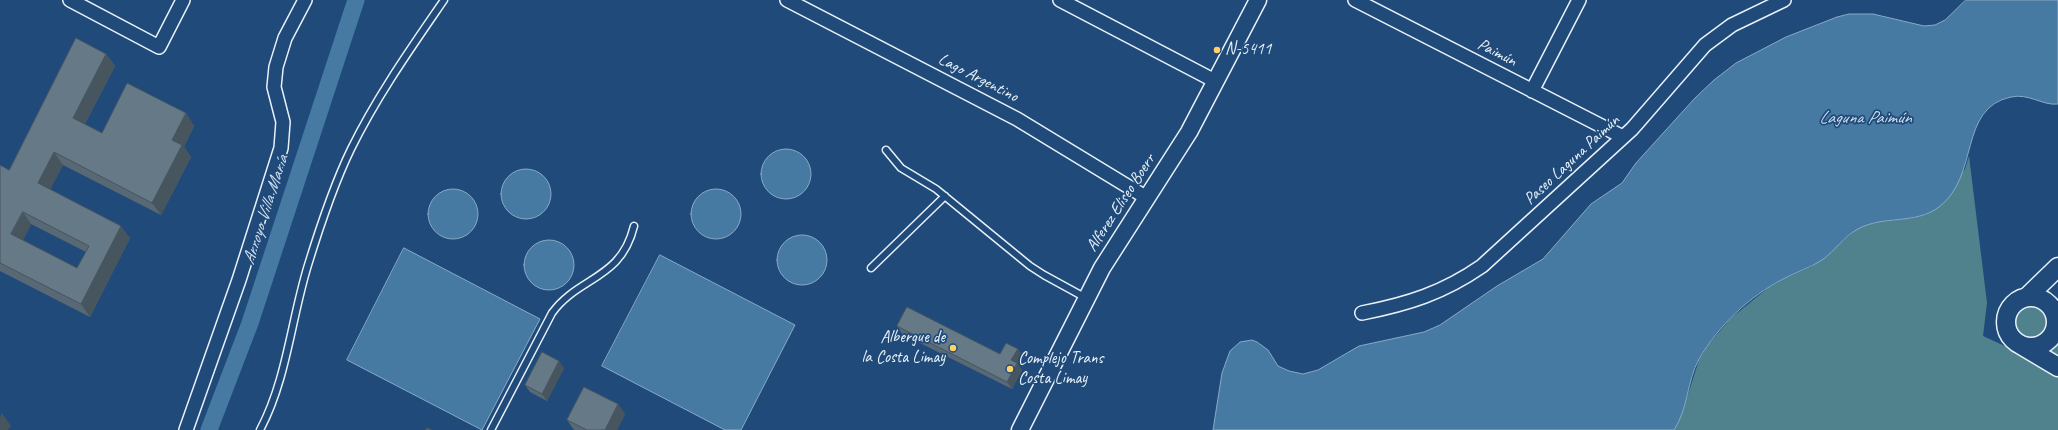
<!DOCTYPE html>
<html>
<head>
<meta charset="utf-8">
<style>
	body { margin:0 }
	canvas { display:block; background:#1f4a7a }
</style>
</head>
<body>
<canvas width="2058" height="430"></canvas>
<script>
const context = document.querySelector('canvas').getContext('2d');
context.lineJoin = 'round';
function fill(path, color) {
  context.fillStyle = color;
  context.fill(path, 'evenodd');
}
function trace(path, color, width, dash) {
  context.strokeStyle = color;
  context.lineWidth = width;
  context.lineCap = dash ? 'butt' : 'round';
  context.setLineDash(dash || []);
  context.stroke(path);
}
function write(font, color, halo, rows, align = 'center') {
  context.font = font + ' Caveat,sans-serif';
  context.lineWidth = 3.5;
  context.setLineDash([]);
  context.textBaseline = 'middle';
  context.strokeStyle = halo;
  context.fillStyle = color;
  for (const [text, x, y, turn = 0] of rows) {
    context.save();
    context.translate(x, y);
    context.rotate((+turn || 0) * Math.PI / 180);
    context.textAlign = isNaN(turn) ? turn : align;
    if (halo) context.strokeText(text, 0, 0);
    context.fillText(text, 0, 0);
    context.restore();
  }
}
const green = new Path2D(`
	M1969,156L1987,303L1983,336L2022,354L2058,374V430H1674L1683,410L1699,360L1708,345L1731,318L1768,288L1783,279L1811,267L1857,229L1870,223L1913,218L1927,214L1965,169Z
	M2013 322a18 18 0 1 1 36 0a18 18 0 1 1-36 0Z
	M2058,336V362L2040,350L2047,348Z`);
const water = new Path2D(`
	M1966,0H2058V104C2043,106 2029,93 2011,97C1958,108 1980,176 1939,207C1915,225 1883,215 1858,229C1844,236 1835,251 1822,260C1810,268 1796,272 1783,279C1750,296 1718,326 1699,359C1687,381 1688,409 1674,430H1213L1222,373L1230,351L1240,342L1252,340L1257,342L1268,350L1278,366L1289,371L1303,374L1318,370L1359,346L1424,332L1440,325L1497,286L1543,259L1591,204L1622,183L1636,163L1695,98L1714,80L1736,63L1786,37L1837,17L1849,14H1873L1924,26L1935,25L1945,20Z
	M761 174a25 25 0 1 1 50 0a25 25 0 1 1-50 0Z
	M501 194a25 25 0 1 1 50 0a25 25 0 1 1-50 0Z
	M428 214a25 25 0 1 1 50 0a25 25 0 1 1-50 0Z
	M691 214a25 25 0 1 1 50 0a25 25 0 1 1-50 0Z
	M777 260a25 25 0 1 1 50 0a25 25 0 1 1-50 0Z
	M524 265a25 25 0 1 1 50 0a25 25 0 1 1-50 0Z
	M404,248L540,319L482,430L347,360Z
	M660,255L795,325L741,430H725L602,366Z`);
const canal = new Path2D(`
	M209,430L250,323L356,0`);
const service = new Path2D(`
	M886,150L901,168L936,189L1030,266L1044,275L1086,298
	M871,268L945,196
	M260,430C287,379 291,320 308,265C320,226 333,186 351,149C377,96 411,48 444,0
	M491,430L552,313C579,276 621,280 634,226`);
const minor = new Path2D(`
	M70,0L159,47L183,0
	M787,0L1017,119L1147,198
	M1060,0L1215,81
	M1355,0L1623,137
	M1532,91L1579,0
	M1362,313C1408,304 1443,293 1482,266L1632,129L1705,45L1732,25L1784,0
	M186,430L239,280L281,148L283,122L274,87L276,67L285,38L305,0`);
const tertiary = new Path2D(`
	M1020,430L1102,268L1189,132L1258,0`);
const secondary = new Path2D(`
	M2027,297L2058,267
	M2006 322a25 25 0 1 1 50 0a25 25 0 1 1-50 0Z
	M2021,345L2058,367`);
const wall = new Path2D(`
	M106,54L115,66L85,124L102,133L186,113L194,126L184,147L191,157L161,215L63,165L50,189L130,238L90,317L0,271V165L9,170ZM31,224L86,252L77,268L23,240Z
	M897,326L1000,354L1023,356L1018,365L1022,370L1012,389L902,334Z
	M564,368L547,401L530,392L525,385Z
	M618,404L625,414L617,430H574L567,420Z`);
const shadedWall = new Path2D(`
	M106,54L115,66L82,130L73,118Z
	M186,113L194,126L184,147L191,157L161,215L152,203L172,140Z
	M54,152L63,165L47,196L38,183Z
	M23,212L31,224L20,247L11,234Z
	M121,226L130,238L90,317L81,304Z
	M1018,349L1023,356L1018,365L1022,370L1012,389L1007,382L1011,360Z
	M559,361L564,368L547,401L542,394Z
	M618,404L625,414L617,430H605Z
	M2,413L11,426L8,430H0V417Z`);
const building = new Path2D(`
	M76,38L106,54L73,118L102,133L127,83L186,113L172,140L182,145L152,203L54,152L38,183L121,226L81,304L0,263V165L9,170ZM23,212L89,246L77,268L11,234Z
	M907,307L1000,354L1006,343L1018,349L1011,360L1017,363L1007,382L897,326Z
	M542,352L559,361L542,394L525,385Z
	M584,387L618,404L605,430H587L567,420Z
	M427,428L432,430H426Z`);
const markers = [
	[1217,50,4,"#ffd166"],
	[953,348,4,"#ffd166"],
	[1010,369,4,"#ffd166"]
];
const poiNames = [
	["N-5411",1225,50],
	["Albergue de",945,338,"right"],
	["la Costa Limay",945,358,"right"],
	["Complejo Trans",1018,359],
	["Costa Limay",1018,379]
];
const streetNames = [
	["Paimún",1497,53,27],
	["Lago Argentino",978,78,27],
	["Paseo Laguna Paimún",1572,160,-43],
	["Alferez Eliseo Boerr",1121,203,-57]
];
const waterNames = [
	["Laguna Paimún",1865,118],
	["Arroyo Villa María",266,210,-72]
];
fill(green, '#50828e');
fill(water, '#467aa3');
trace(water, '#87aac5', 1);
trace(canal, '#467aa3', 17);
trace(service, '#e8f1f8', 9);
trace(minor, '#e8f1f8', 16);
trace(tertiary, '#e8f1f8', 19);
trace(secondary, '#e8f1f8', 21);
trace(service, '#1f4a7a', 6);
trace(minor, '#1f4a7a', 13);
trace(tertiary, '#1f4a7a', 16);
trace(secondary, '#1f4a7a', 18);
fill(wall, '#586874');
fill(shadedWall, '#47555e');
fill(building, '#667987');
trace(building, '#47555e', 1);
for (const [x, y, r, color] of markers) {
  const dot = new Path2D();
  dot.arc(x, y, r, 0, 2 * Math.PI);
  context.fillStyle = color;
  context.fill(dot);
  trace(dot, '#1f4a7a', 1.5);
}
write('17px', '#e8f1f8', '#1f4a7a', poiNames, 'left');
write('17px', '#e8f1f8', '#1f4a7a', streetNames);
write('italic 18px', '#d0dfeb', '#1f4a7a', waterNames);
</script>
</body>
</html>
